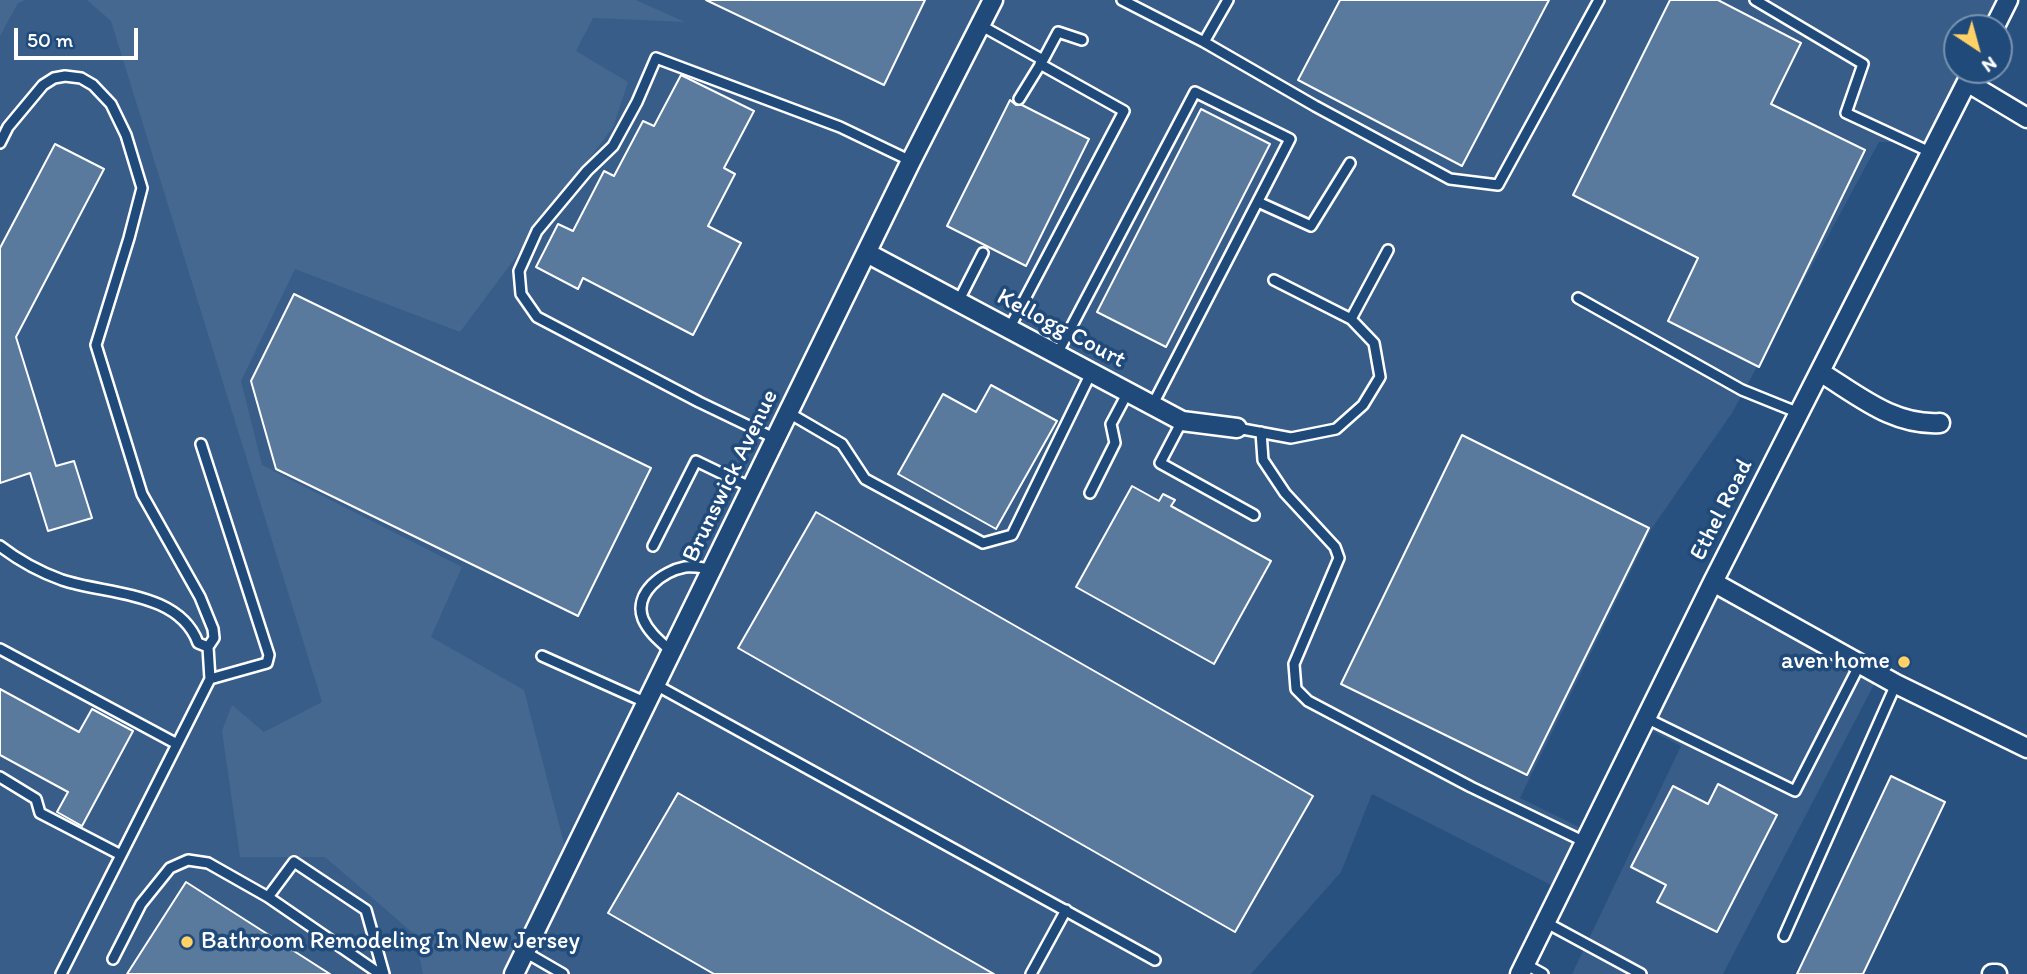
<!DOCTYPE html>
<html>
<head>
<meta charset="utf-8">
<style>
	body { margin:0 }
	#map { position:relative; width:2027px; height:974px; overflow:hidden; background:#28517f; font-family:Itim,sans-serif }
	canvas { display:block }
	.north { position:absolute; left:1943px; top:14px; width:70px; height:70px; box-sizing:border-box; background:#1f4a7a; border:2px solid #7992af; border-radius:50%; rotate:144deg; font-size:19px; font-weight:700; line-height:28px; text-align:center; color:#fff }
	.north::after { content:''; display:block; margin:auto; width:24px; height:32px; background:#ffd166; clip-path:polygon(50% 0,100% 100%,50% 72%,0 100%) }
	.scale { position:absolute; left:14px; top:28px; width:124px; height:32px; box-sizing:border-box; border:4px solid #fff; border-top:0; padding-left:9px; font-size:21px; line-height:24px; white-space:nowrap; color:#fff; -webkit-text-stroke:5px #1f4a7a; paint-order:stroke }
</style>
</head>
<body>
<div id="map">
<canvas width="2027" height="974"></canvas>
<div class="north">N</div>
<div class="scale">50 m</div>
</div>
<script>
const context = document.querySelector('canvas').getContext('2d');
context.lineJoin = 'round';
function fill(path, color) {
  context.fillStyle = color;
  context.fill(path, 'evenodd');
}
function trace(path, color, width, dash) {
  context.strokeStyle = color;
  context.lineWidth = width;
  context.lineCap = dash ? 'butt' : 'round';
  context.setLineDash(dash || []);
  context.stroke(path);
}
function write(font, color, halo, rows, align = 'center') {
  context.font = font + ' Itim,sans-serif';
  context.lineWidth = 7;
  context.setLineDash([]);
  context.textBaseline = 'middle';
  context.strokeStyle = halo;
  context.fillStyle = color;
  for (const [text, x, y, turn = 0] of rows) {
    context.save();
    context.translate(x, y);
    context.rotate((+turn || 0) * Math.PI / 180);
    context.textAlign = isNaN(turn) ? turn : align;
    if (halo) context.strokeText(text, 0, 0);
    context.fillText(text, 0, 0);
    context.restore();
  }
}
const built = new Path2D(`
	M0,0H2008L1994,28H1957V70H1973L1936,142H1879L1732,413L1652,528L1520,798L1581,828L1553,886L1372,794L1341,872L1251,974H0Z
	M1713,582L1879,675L1723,974H1572L1681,746L1633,721Z`);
const green = new Path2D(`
	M0,0H26L18,3L0,36Z
	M87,0H636L685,22L593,18L576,51L628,82L613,127L460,332L295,269L241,381L262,465L462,567L431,637L524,690L566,851L513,974H423L414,934L325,857H240L222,731L232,705L264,732L322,702L111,21Z`);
const building = new Path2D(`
	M706,0H925L884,85Z
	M1340,0H1549L1462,166L1298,80Z
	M1670,0H1718L1801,43L1771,104L1865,150L1759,367L1668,321L1698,258L1573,195Z
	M681,75L754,111L724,168L735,174L708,226L741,243L693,335L583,278L578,289L536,267L558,224L573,231L604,171L614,176L643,121L654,126Z
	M1010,100L1016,105H1022L1089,139L1026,266L947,226Z
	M1201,109L1270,144L1166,347L1097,312Z
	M55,144L104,169L16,337L56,466L74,461L92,518L48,531L30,473L0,483V248Z
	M294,294L651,468L578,616L276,469L251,381Z
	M991,385L1057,421L996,529L898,474L943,394L976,412Z
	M1462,435L1649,528L1527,775L1341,684Z
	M1132,486L1159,501L1163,494L1175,500L1171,506L1271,561L1214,664L1076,587Z
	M816,512L1313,796L1235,932L738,648Z
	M0,689L79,732L92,709L133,731L82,826L57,812L68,792L0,755Z
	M1891,776L1945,802L1863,974H1797Z
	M1718,784L1777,815L1717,932L1657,902L1666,885L1631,867L1673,786L1708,804Z
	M678,793L994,974H714L608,913Z
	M186,882L330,974H127Z`);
const lane = new Path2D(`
	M1122,0L1204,42
	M1228,0L1204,42L1315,106L1450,179L1498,185L1599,0
	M1755,0L1863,64L1846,113L1930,152
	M980,25L1043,60L1019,99
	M1043,60L1058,32L1082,40
	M0,143L8,127L43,85L54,78L65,76L81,78L93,85L111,104L126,135L142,188L129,238L96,345L142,494L200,597L213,629L214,638L208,647L210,679
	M1258,202L1311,226L1350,163
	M1274,280L1351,319
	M1578,298L1742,390L1799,413
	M958,302L983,253
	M1009,329L1124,111L1040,64
	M1057,354L1195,92L1290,139L1152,406
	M789,413L842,444L865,479L983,543L1012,535L1091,373
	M1182,421L1160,463L1254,515
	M1237,428L1291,438L1336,429L1363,405L1380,377L1374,343L1351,319L1388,250
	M1261,432L1263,460L1285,493L1335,547L1339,558L1294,664L1296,689L1308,701L1471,787L1585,842
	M776,439L699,402L537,317L521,294L519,271L537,231L587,171L613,146L637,102L656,58L840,127L911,161
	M1090,493L1115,443L1111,424L1128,392
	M0,546C18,560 40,572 62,580C107,595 179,591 198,643L208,647
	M653,546L696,461L752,488
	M0,649L177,744
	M672,652C661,642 649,633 643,619C633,593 663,571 685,567C694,566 703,568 712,569
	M542,656L647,703
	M656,685L1155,960
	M1646,718L1795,791L1860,664
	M0,777L36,799L40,813L121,855
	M1545,922L1641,974
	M1784,936L1896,684
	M525,952L563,974
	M113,959L141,904L170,868L188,860L208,863L268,897
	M1525,964L1543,974
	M61,974L210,679L267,663L269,655L201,444
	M380,974L268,897L294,862L366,910L384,974
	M1031,974L1066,910`);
const street = new Path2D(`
	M1994,28L2008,0
	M1967,82L2027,118
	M867,253L1182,421L1237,428
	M1820,372C1858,395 1893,426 1940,423
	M1713,582L1896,684L2027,748
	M514,974L911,161L993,0
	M1520,974L1713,582L1973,70
	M1992,974H1997`);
const markers = [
	[1904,662,7,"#ffd166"],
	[187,942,7,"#ffd166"]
];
const streetNames = [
	["Kellogg Court",1061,329,28],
	["Brunswick Avenue",731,476,-64],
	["Ethel Road",1722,510,-63]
];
const poiNames = [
	["aven home",1890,662],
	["Bathroom Remodeling In New Jersey",201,942,"left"]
];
fill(built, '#375d88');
fill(green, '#446890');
fill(building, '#5a7a9d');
trace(building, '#fff', 2);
trace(lane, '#fff', 14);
trace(street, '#fff', 23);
trace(lane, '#1f4a7a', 9);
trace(street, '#1f4a7a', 18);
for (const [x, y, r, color] of markers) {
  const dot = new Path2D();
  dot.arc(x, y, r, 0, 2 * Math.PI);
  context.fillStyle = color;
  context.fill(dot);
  trace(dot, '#1f4a7a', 2.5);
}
write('24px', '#fff', '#1f4a7a', streetNames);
write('24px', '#fff', '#1f4a7a', poiNames, 'right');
</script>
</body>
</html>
